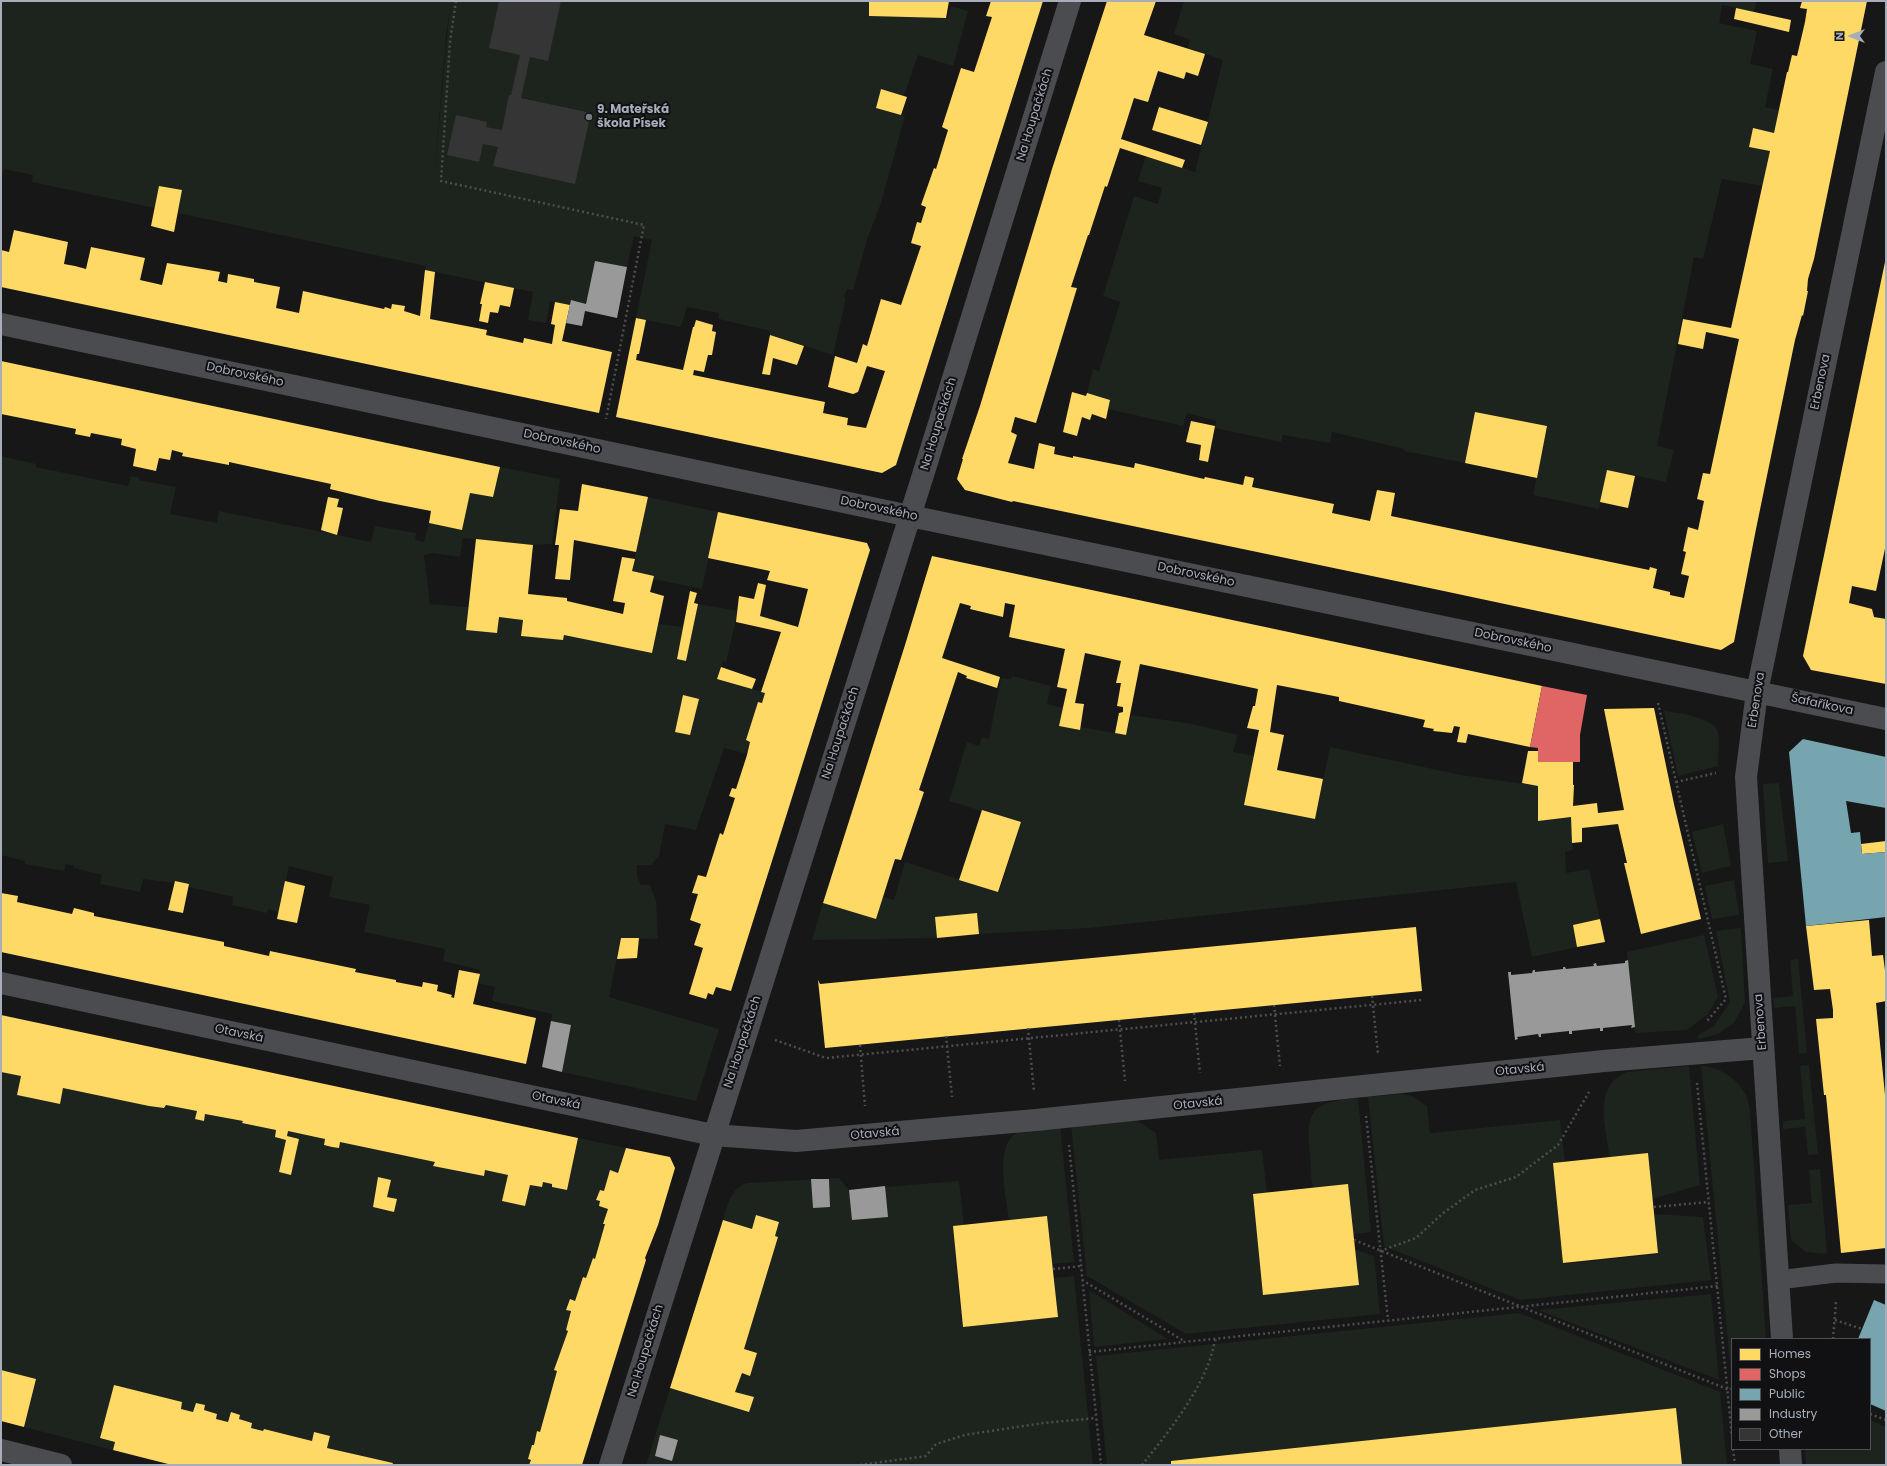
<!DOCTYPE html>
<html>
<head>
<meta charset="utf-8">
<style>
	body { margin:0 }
	#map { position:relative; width:1887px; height:1466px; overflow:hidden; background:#171717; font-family:Poppins,sans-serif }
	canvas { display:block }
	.frame { position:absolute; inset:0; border:2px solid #a7aeb9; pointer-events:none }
	.legend { position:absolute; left:1731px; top:1338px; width:140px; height:112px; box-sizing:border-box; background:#111113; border:1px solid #4d5055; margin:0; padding:5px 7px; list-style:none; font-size:12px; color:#a7aeb9 }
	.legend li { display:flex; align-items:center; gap:8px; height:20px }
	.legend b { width:20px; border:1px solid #4d5055 }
	.north { position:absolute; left:1831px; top:16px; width:40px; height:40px; -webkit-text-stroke:3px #111113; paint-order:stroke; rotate:270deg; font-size:11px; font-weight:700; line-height:16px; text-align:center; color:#a7aeb9 }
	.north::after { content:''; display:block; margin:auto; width:14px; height:18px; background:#a7aeb9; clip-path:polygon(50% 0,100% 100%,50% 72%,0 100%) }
</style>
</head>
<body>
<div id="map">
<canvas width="1887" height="1466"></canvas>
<div class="frame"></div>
<ul class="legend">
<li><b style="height:11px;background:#ffd966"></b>Homes</li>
<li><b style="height:11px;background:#e06666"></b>Shops</li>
<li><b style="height:11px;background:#76a5af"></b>Public</li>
<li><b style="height:11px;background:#999"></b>Industry</li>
<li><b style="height:11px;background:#353536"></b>Other</li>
</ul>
<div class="north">N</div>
</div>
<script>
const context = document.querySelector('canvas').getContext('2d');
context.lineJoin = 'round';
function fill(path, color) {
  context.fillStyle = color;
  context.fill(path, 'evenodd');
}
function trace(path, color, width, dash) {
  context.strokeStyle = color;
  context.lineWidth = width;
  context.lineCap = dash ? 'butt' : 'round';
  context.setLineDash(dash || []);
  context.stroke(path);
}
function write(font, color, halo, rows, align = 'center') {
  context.font = font + ' Poppins,sans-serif';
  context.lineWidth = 4;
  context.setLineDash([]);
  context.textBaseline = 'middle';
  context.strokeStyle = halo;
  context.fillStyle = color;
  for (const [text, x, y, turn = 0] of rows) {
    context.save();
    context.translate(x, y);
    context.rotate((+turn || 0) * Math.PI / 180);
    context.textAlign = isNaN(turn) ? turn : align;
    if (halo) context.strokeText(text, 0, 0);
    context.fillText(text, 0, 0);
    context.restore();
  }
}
const green = new Path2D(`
	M1,1H869V16L948,18L951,6L968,11L953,66L918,55L904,96L881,89L876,108L905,116L881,203L867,240L853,290L847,289L844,298H846L833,355L770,335V331L719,319V313L687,307L681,327L636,318L652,240L634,236L627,267L595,261L586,304L571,300L570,305L550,301L546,323L528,320L533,292L425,270L426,266L178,213L182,190L159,186L155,208L32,182L33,175L4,169L2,176H1ZM450,6L434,179L446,37Z
	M1184,1H1757L1754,12L1722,5L1719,23L1757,31L1750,64L1773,69L1765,107L1779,110L1774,133L1753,128L1749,147L1770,151L1763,186L1722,179L1703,259L1694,257L1657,446L1674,450L1666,482L1607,470L1599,509L1533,495L1547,426L1475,412L1465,463L1404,451V449L1332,432L1330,443L1283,435L1281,442L1215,428L1216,421L1187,413L1183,426L1108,409L1110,400L1087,393L1093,369L1099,371L1120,302L1103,296L1134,196L1158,204L1162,188L1138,181L1146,156L1195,172L1223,60L1188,48L1190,40L1174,34Z
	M1,456L36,464V467L128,486L131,476L140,478L139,480L176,487L170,514L217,523L219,511L371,542L375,526L416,533L415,540L424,542L429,523L462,530L470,493L493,497L500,467L560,479L552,544L533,545L463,538L460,557L433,553L424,555L430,604L469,607L523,620L521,636L563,640L564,635L652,653L658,624L683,627L677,658L686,661L698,604L738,611L726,662L723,661L717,678L765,693L762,703L758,702L746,740L750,742L747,754L724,748L696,830L665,824L659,856L651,865H637V876L641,885H650L656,901L658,939L621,938L609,997L719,1029L696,1101L562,1072L571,1025L551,1021L552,1014L492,1001L495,987L478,983L480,970L443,961L445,949L364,932L370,905L329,897L333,877L289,866L279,912L268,909L267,913L232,905L233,897L189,887V884L175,881L174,883L143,879L140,892L100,884L102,875L74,868V866L66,864L64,871L25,864V861L1,855Z
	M648,497L718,512L702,589L653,579V576L632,571Z
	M1012,676L1051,686L1047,704L1063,708L1060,726L1079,730L1080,727L1126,735L1131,715L1192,724L1238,735L1233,752L1254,756L1244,805L1315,819L1330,747L1461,775L1538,786V820L1571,817L1573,850L1565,852L1566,873L1589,869L1600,919L1573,925L1577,947L1532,957L1516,882L1089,928L979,934L937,938L812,940L823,903L876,919L883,897L894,900L905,862L999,892L1021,823L949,801L967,742L979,746L982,737L989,739L1001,678L1011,679Z
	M1664,711C1678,713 1714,717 1718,732C1720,742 1718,756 1718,766L1678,776Z
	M1779,783L1788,861L1768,863L1763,784Z
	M1723,824L1731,866L1702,873L1692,832Z
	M1734,880L1739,915L1712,919L1705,886Z
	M1741,928L1745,1002L1734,1023L1718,1034L1699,1039L1697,1036L1714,1026L1730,1002L1716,931Z
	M1704,935L1718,997L1708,1014L1687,1030L1635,1033L1627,952Z
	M1798,959L1807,1053L1799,1054L1795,1006L1774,1008L1773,998L1793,996L1790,960Z
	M1809,1065L1818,1154L1808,1155L1805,1127L1783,1129V1121L1805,1119L1800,1066Z
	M1689,1066L1700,1185L1652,1199L1610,1158C1606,1129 1592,1085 1627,1072Z
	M1701,1066C1720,1067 1737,1078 1746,1095C1748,1099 1749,1106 1750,1111L1766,1339H1732V1383Z
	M1,1072L21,1076L17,1095L60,1104L63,1088L164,1108L166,1105L197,1111L196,1119L203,1121L205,1114L243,1121L242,1123L276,1130L275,1137L286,1140L280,1172L291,1174L299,1139L287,1136L288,1131L325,1139L324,1145L339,1148L340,1142L435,1162L434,1166L484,1176L485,1170L508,1175L503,1201L525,1206L530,1185L541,1187L543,1182L552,1184V1187L567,1190L578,1138L626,1148L618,1173L610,1170L604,1191L600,1190L596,1200L608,1209L603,1224H605L595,1259L593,1258L586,1278L583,1277L575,1301L570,1300L566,1309L571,1311L566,1330L568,1331L554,1370L557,1371L540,1432L534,1445H532L528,1459L531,1460L529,1465H392V1463L327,1448L330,1436L314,1432L312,1441L264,1429L263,1431L251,1428L239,1419L240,1415L229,1417L228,1422L216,1419L217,1414L204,1410L193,1412L181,1409L155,1396L114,1385L100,1438L115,1442L113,1450L24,1427L36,1379L1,1370ZM378,1177L391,1180L387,1197L397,1199L394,1212L373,1207Z
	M1401,1094L1412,1096L1427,1106L1430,1133L1560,1120L1565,1162L1554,1164L1564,1264L1658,1254L1654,1214L1703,1217L1711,1280L1520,1300L1384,1246L1368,1097Z
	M1358,1098L1371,1232L1353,1234C1346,1226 1316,1194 1313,1187C1310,1177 1311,1164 1310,1154C1305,1108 1314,1102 1358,1098Z
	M1130,1119L1138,1121L1156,1133L1159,1160L1262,1150L1267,1193L1253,1195L1264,1295L1358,1285L1354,1249L1374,1256L1380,1314L1186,1334L1087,1276L1071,1125Z
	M1060,1126L1074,1262L1052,1264L1046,1216L1009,1220C1007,1198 992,1142 1020,1131C1030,1127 1049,1127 1060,1126Z
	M1820,1169L1827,1254L1806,1252L1791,1240L1788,1205L1812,1203L1809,1170Z
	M839,1178L849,1190L959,1181L964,1225L953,1227L962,1327L1057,1317L1054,1278L1074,1276L1093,1465H646L670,1388L749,1412L753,1397L735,1392L742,1373L750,1375L757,1353L744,1349L778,1237L775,1236L779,1222L757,1215L752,1229L723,1220C729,1203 729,1190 747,1183Z
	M1089,1290L1168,1339L1094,1347Z
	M1711,1294L1719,1380L1538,1310Z
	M1519,1313L1720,1392L1727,1465H1681L1675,1408L1171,1462V1465H1107L1096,1356Z
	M1870,1420L1886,1427V1465H1806L1805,1449H1870Z`);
const homes = new Path2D(`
	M869,1H949L946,18L869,16Z
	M991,1H1043L896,465L882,473L616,417L636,318L646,320L639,354H637L636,360L683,370L693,327H694L696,320L713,325L712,331L716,332L712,355H708L704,372L694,370L693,375L825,402L823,413L848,418L847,425L866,428L885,371L867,366L858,392L853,394L828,387L835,356L857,363L863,344L867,346L881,299L901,305L921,246L911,243L917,222L921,223L926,207L921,205L934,168L936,169L948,130L942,127L961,68L974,72L992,17L986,16Z
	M1107,1H1156L1144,35L1205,54L1198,76L1186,72L1184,79L1158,71L1148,102L1134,98L1121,139L1185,160L1182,168L1120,148L1107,187L1105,186L1089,235H1088L1071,287L1077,288L1036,423L1015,417L1011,432L1017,435L1008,463L1034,469L1039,443L1055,447L1054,454L1073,458V456L1134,468L1135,463L1204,479L1205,477L1243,485L1245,476L1254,478L1252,487L1334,504L1332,513L1370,521L1377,490L1395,493L1391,516L1649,570L1650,567L1657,569L1653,588L1670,592V595L1684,598L1689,576L1681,574L1686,552L1683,551L1688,527L1698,530L1704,501L1697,499L1703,473L1710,474L1739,339L1706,332L1703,349L1678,344L1683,319L1731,328L1770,151L1749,147L1753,128L1774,133L1787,72H1788L1792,55L1797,56L1805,22L1807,9L1800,8L1802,1H1867L1814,259L1808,279L1807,291H1808L1803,316L1802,315L1795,340L1756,529L1734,642L1721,650L1439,590L1013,501L1012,502L965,490L957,479L963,459H962L980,406L1052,169Z
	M1736,8L1791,20L1789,32L1734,19Z
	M881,89L907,97L901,115L876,108Z
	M1159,107L1208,122L1201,145L1152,130Z
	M159,186L182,190L174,232L151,226Z
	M14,230L68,242L64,264L75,266L86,269L91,247L145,258L140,280L162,285L167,263L220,272L218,281L227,283L228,274L254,279V282L280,287L276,308L299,313L303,291L384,309L385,307L391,309L392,304L405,306L404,311L420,316L425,270L435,272L430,319L487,330L486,335L523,343L524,338L552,344L555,325L551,324L555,302L570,305L562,341L612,352L599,413L1,287V250L9,252Z
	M1885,262L1886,544L1876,591L1852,586L1849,603L1872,609L1874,617L1886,619V684L1811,670L1803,656Z
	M485,282L514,288L510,307L500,305L498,313L490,312L488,323L479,321L482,304H480Z
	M770,335L804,346L797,365L773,358L770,375L762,374Z
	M1,361L500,467L493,497L470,493L462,530L429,523L431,511L380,501L330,489L331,484L229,462V465L182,456L183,453L172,450L170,460L159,458L156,471L133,466L136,449L121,445L122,439L91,433L90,437L75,434L76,429L1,414Z
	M1072,392L1086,396L1087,393L1110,400L1106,419L1092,414L1090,420L1082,417L1077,436L1063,432Z
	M1475,412L1547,426L1537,478L1465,463Z
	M1191,421L1215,426L1208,462L1199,460L1201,445L1186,442Z
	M1607,470L1635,476L1628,508L1600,502Z
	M582,484L648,497L636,552L574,540L570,580L555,579L559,545H555L560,509L578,511Z
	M328,497L339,499L337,507L343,508L337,535L321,530Z
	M718,512L867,543L870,550L731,991L716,987L713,995L708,993L706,999L689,994L703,948L694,945L701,924L690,920L698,894L692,893L698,875L706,877L720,833L723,835L735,798L729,796L732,788L736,789L747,755L750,742L746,740L758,702L762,703L765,693L761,692L781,632L736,622L739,596L754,599L758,583L766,585L760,616L798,627L808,589L767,580L770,571L708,558Z
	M476,539L533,545L528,594L567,598V601L623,614L625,603L613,601L622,557L635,559L632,571L654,576L650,592L664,596L652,653L564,635L563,640L521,636L523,620L499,617L497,633L466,630Z
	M932,556L1542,686L1530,747L1468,734L1466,743L1457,742L1460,727L1454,726L1452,733L1433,731L1434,729L1423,727L1425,720L1339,701V697L1277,685L1270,732L1284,735L1277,770L1323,779L1315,819L1244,805L1259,730L1247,728L1253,706H1255L1258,689L1140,664L1126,735L1115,733L1119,713L1123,712V707L1117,706L1121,683H1116L1121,661L1085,653L1075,703L1084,704L1080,730L1059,726L1067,689L1057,687L1065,649L1009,637L1015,605L1005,603L1003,617L970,609L971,606L960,603L942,658L1000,677L997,688L966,678L967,676L958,672L919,790L924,792L901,860L895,859L876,919L823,903L905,645Z
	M690,591L697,593L694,603L698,604L686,661L677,659Z
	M721,667L756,679L752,689L717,679Z
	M683,695L699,699L690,735L675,732Z
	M1654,708L1674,804L1701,919L1641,934L1624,863H1627L1618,824L1582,828V842L1572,843L1571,817L1538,821V786L1522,783L1528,751H1538V762H1573V785H1574L1573,806L1597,803L1598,813L1624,810L1604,709Z
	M982,810L1021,822L998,892L959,880Z
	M1886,841V852L1862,854L1861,844Z
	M175,881L189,884L183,913L168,910Z
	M285,881L305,886L297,923L277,919Z
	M1,893L18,896L17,902L72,914L74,908L94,913V916L224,942V946L269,956L270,951L356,969L355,972L396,980V982L422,987L423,982L438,985L437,991L452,995L451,997L454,998L459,970L480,974L473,1004L536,1018L526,1064L1,952Z
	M977,913L979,934L937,938L935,917Z
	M1600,919L1605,942L1577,947L1573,925Z
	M1869,920L1872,956L1883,955L1886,978V1001L1876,1003L1886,1105V1248L1841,1253L1826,1095H1824L1816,1019L1833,1018V1010L1830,989L1814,990L1806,926Z
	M1416,927L1422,991L825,1048L818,980L820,984Z
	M621,938H639L637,958L617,959Z
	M1,1015L578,1138L567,1190L552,1187V1184L543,1182L542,1187L530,1185L525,1206L502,1201L508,1175L485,1170L484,1176L433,1166L435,1162L340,1142L339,1148L332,1147L324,1145L325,1139L288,1131L287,1136L299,1139L291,1175L279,1172L286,1140L275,1137L276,1130L242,1123L243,1121L205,1114L204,1121L195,1119L197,1111L166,1105L164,1108L149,1106L63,1088L60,1104L17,1095L21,1076L1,1072Z
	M626,1148L670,1157L675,1168L658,1225L645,1258L646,1260L582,1465H529L531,1460L528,1459L532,1445H534L537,1431L540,1432L557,1371L554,1370L568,1331L566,1330L571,1311L566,1310L570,1299L575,1301L583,1277L586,1278L593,1258L595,1259L605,1224H603L608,1209L599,1206L600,1201L596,1200L600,1190L604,1191L610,1170L618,1173Z
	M1648,1153L1658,1253L1563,1263L1553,1163Z
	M378,1177L391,1180L387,1197L397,1199L394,1212L373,1207Z
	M1348,1184L1359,1285L1263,1295L1253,1194Z
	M756,1215L779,1222L775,1236L778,1237L744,1349L757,1353L750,1376L742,1373L735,1392L754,1397L749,1412L670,1388L723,1220L752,1229Z
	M1047,1216L1058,1317L963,1327L953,1226Z
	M1,1370L36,1379L24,1427L1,1421Z
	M114,1385L182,1402L181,1409L193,1412L196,1403L205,1405L204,1410L217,1414L216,1419L228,1422L231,1412L240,1415L239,1419L252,1423L251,1428L263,1431L264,1429L312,1441L314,1432L330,1436L327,1448L393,1463L392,1465H172L113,1450L115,1442L100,1438Z
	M1676,1408L1682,1465H1171V1461Z`);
const shops = new Path2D(`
	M1542,686L1587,695L1580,735V762H1538V748L1530,747Z`);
const public = new Path2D(`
	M1803,739L1886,757V808L1846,801L1851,833L1860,832L1862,854L1886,852V917L1806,926L1789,752Z
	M1874,1300L1886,1305V1411L1870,1404V1339H1858Z`);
const industry = new Path2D(`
	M595,261L627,267L617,318L585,311L582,326L566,323L571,300L586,304Z
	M1628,960L1635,1027L1631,1028L1632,1025L1603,1028V1031H1600V1028L1572,1031V1034H1569V1031L1541,1034V1037H1539L1538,1034L1517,1037L1518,1039L1515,1040L1508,972H1511V975L1532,973L1533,970H1535V972L1563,969V967H1565L1566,969L1594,966L1593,964L1596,963L1597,966L1625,963V961Z
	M551,1021L571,1025L562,1072L542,1067Z
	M811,1179H829L830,1207L813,1208Z
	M885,1186L888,1217L852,1220L849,1190Z
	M660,1435L678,1440L672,1461L655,1456Z`);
const building = new Path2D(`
	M499,1H561L548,61L530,57L521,98L591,113L575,184L493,166L498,147L483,144L479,162L447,155L456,115L487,122L486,127L502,130L509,95H511L520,55L489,48Z`);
const path = new Path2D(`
	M456,1L450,42L441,181L644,225L606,419
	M1658,703L1726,999L1706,1022
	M1676,782L1716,773
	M1372,996L1378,1054
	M1274,1005L1280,1066
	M1194,1013L1200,1073
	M1119,1020L1125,1081
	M1028,1028L1034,1092
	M946,1036L952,1097
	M775,1040L826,1058L1422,1000
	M860,1045L865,1106
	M1697,1083L1732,1437
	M1366,1116L1388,1320
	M1069,1145L1101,1465
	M1654,1207L1709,1202
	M1354,1240L1727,1389H1732
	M1380,1251L1416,1238L1442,1214L1475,1190L1516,1177L1558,1145L1589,1092
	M1053,1269L1081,1266
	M1082,1280L1184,1341
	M1835,1320L1862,1329
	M1833,1339L1836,1302
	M1089,1352L1718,1286
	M1870,1414L1886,1420
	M1733,1449L1735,1465
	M860,1465L926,1456L936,1444L965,1435L1043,1423L1096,1418
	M1142,1465C1166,1435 1192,1403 1207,1367C1211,1358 1213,1348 1216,1338`);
const service = new Path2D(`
	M1778,1280L1836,1273L1886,1274`);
const minor = new Path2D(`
	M1,324L910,516L1886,719
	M1,983L713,1135L796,1141L1036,1120L1604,1061L1762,1048
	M1782,1339L1746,777L1757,692L1768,639L1886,72
	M1790,1449L1791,1465
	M1,1450L61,1465
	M610,1465L923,475L1070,1`);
const markers = [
	[589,117,4,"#757980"]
];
const poiNames = [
	["9. Mateřská",597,110],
	["škola Písek",597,124]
];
const streetNames = [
	["Na Houpačkách",1035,115,-73],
	["Dobrovského",245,375,12],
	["Erbenova",1821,382,-78],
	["Na Houpačkách",939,424,-73],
	["Dobrovského",562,442,12],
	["Dobrovského",879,509,12],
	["Dobrovského",1196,575,12],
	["Dobrovského",1513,641,12],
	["Erbenova",1757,700,-81],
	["Šafaříkova",1822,705,12],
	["Na Houpačkách",841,733,-72],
	["Erbenova",1761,1022,-94],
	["Otavská",239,1034,12],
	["Na Houpačkách",743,1042,-72],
	["Otavská",1520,1070,-6],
	["Otavská",556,1101,12],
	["Otavská",1198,1104,-6],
	["Otavská",875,1134,-5],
	["Na Houpačkách",646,1351,-73]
];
fill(green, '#1c241d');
fill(homes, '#ffd966');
fill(shops, '#e06666');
fill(public, '#76a5af');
fill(industry, '#999');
fill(building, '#353536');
trace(path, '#4d4e51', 2.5, [2, 3]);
trace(service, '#4a4c50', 19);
trace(minor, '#4a4c50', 22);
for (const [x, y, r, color] of markers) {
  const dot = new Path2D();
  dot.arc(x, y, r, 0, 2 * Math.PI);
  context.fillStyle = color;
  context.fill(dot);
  trace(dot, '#111113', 1.5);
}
write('bold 12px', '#a7aeb9', '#111113', poiNames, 'left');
write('12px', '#a7aeb9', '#111113', streetNames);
</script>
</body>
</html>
